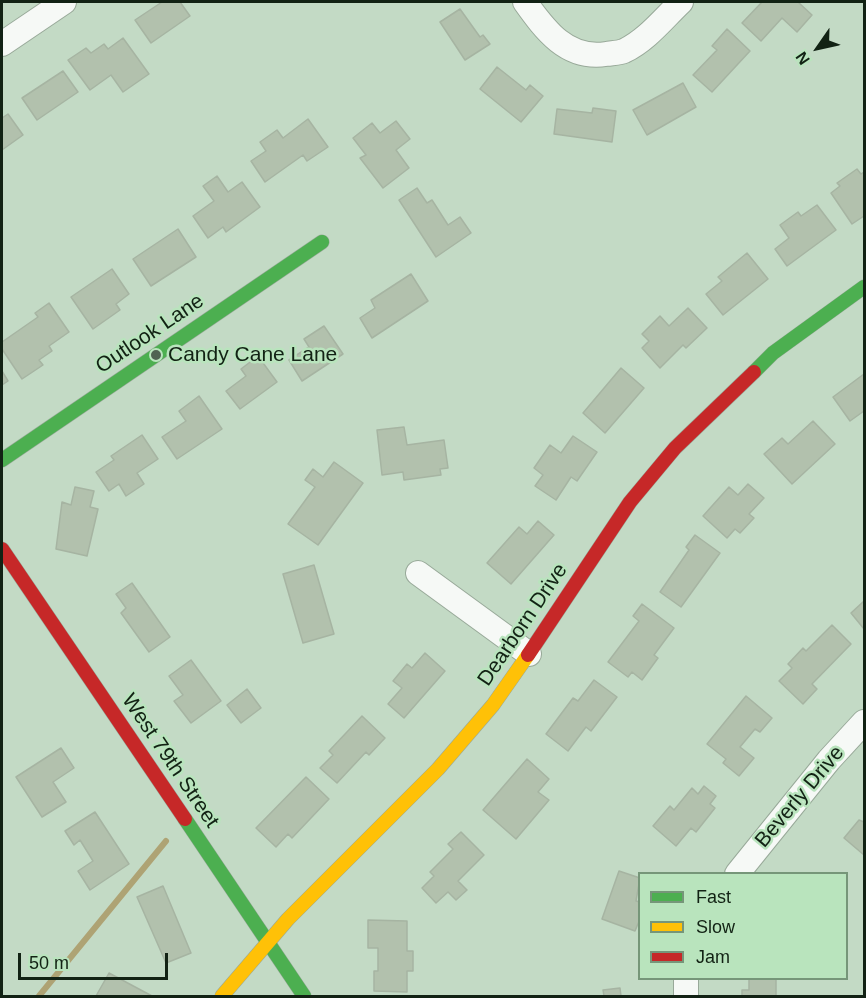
<!DOCTYPE html>
<html>
<head>
<meta charset="utf-8">
<style>
	body { margin:0 }
	#map { position:relative; width:866px; height:998px; overflow:hidden; background:#c3dac5; font-family:Helvetica,sans-serif }
	canvas { display:block }
	.frame { position:absolute; inset:0; border:3px solid #122214; pointer-events:none }
	.legend { position:absolute; left:638px; top:872px; width:210px; height:108px; box-sizing:border-box; background:#b9e4bd; border:2px solid #769679; margin:0; padding:8px 10px; list-style:none; font-size:18px; color:#122214 }
	.legend li { display:flex; align-items:center; gap:12px; height:30px }
	.legend b { width:30px; border:2px solid #769679 }
	.north { position:absolute; left:788px; top:18px; width:60px; height:60px; -webkit-text-stroke:4px #b9e4bd; paint-order:stroke; rotate:236deg; font-size:16px; font-weight:700; line-height:24px; text-align:center; color:#122214 }
	.north::after { content:''; display:block; margin:auto; width:21px; height:27px; background:#122214; clip-path:polygon(50% 0,100% 100%,50% 72%,0 100%) }
	.scale { position:absolute; left:18px; top:953px; width:150px; height:27px; box-sizing:border-box; border:3px solid #122214; border-top:0; padding-left:8px; font-size:18px; line-height:21px; white-space:nowrap; color:#122214; -webkit-text-stroke:4px #b9e4bd; paint-order:stroke }
</style>
</head>
<body>
<div id="map">
<canvas width="866" height="998"></canvas>
<div class="frame"></div>
<ul class="legend">
<li><b style="height:8px;background:#4caf50"></b>Fast</li>
<li><b style="height:8px;background:#ffc107"></b>Slow</li>
<li><b style="height:8px;background:#c62828"></b>Jam</li>
</ul>
<div class="north">N</div>
<div class="scale">50 m</div>
</div>
<script>
const context = document.querySelector('canvas').getContext('2d');
context.lineJoin = 'round';
function trace(path, color, width, dash) {
  context.strokeStyle = color;
  context.lineWidth = width;
  context.lineCap = dash ? 'butt' : 'round';
  context.setLineDash(dash || []);
  context.stroke(path);
}
function fill(path, color) {
  context.fillStyle = color;
  context.fill(path, 'evenodd');
}
function write(font, color, halo, rows, align = 'center') {
  context.font = font + ' Helvetica,sans-serif';
  context.lineWidth = 5;
  context.setLineDash([]);
  context.textBaseline = 'middle';
  context.strokeStyle = halo;
  context.fillStyle = color;
  for (const [text, x, y, turn = 0] of rows) {
    context.save();
    context.translate(x, y);
    context.rotate((+turn || 0) * Math.PI / 180);
    context.textAlign = isNaN(turn) ? turn : align;
    if (halo) context.strokeText(text, 0, 0);
    context.fillText(text, 0, 0);
    context.restore();
  }
}
const stream = new Path2D(`
	M39,996L166,841`);
const building = new Path2D(`
	M162,2H180L190,16L151,43L135,20Z
	M762,2H798L812,15L797,32L782,18L761,41L742,23Z
	M460,9L480,37L483,35L490,44L465,60L440,22Z
	M727,29L750,51L712,92L693,75L717,50L712,46Z
	M123,38L149,74L123,92L111,75L90,90L68,60L86,48L91,53L104,44L108,49Z
	M497,67L526,90L530,85L543,96L521,122L480,89Z
	M63,71L78,92L37,120L22,98Z
	M683,83L696,107L647,135L633,110Z
	M593,108L616,111L612,142L554,134L557,109L592,113Z
	M8,114L23,135L2,150V118Z
	M308,119L328,147L307,161L303,155L265,182L251,161L266,151L260,142L277,130L283,138Z
	M396,121L410,139L396,150L409,168L383,188L360,158L366,155L353,138L372,123L380,133Z
	M857,169L861,174L864,172V216L852,224L831,193L840,186L837,183Z
	M217,176L228,192L242,182L260,207L226,232L223,227L208,238L193,216L214,201L203,186Z
	M417,188L427,203L432,200L448,225L460,217L471,233L436,257L399,200Z
	M817,205L836,230L787,266L775,249L789,238L780,225L798,212L801,216Z
	M178,229L196,257L151,286L133,259Z
	M747,253L768,279L723,315L706,294L722,281L718,277Z
	M112,269L129,294L116,304L120,310L93,329L71,297Z
	M411,274L428,301L372,338L360,318L375,308L371,300Z
	M49,303L69,332L49,346L52,351L39,360L43,365L22,379L2,349V342L38,317L35,313Z
	M688,308L707,328L686,348L683,345L660,368L642,348L649,341L642,334L660,316L669,326Z
	M324,326L343,354L302,381L289,360L309,347L304,339Z
	M258,356L277,382L240,409L226,391L246,376L241,369Z
	M621,368L644,388L605,433L583,413Z
	M2,371L8,381L2,385Z
	M864,374V411L850,421L833,397Z
	M199,396L222,429L177,459L162,437L186,421L179,411Z
	M813,421L835,444L792,484L764,454L782,438L788,444Z
	M404,427L407,445L444,440L448,468L440,469L441,475L404,480L403,472L382,475L377,430Z
	M142,435L158,459L137,473L144,484L126,496L119,484L109,491L96,472L114,460L111,456Z
	M573,436L597,452L577,481L571,477L556,500L535,486L543,475L534,468L550,445L561,453Z
	M334,462L363,483L318,545L288,524L315,487L305,480L313,469L323,477Z
	M748,484L764,498L749,514L754,518L740,533L735,529L727,538L703,516L729,487L738,495Z
	M75,487L94,491L90,507L98,509L87,556L56,549L62,502L71,505Z
	M538,521L554,535L511,584L487,563L519,527L527,534Z
	M695,535L720,553L681,607L660,592L689,550L686,547Z
	M314,565L334,634L303,643L283,574Z
	M132,583L170,637L149,652L121,613L126,608L116,594Z
	M864,601V629L851,613Z
	M642,604L674,628L654,655L658,658L642,680L632,672L628,677L608,662L639,621L633,616Z
	M832,625L851,644L812,684L817,689L803,704L779,681L792,668L788,664L803,648L806,651Z
	M425,653L445,671L404,718L388,704L402,688L393,681L407,664L412,668Z
	M191,660L221,701L191,723L174,701L183,695L169,676Z
	M594,680L617,697L591,731L586,727L568,751L546,734L573,698L578,701Z
	M247,689L261,708L241,723L227,705Z
	M746,696L772,718L760,732L755,729L740,747L754,758L739,776L723,763L726,759L707,744Z
	M362,716L385,738L369,755L366,752L337,783L320,768L333,755L329,751Z
	M61,748L74,768L53,782L66,802L42,817L16,777Z
	M527,759L549,779L538,792L549,800L516,839L483,810Z
	M306,777L329,799L292,838L288,834L276,847L256,828Z
	M704,786L716,796L710,804L715,808L696,832L691,828L676,846L653,826L670,806L674,810L692,788L698,794Z
	M95,812L129,864L90,890L78,871L93,861L80,840L74,845L65,831Z
	M859,820L864,822V855L844,838Z
	M461,832L484,855L458,881L467,890L456,900L448,892L436,903L422,888L434,876L430,872L453,849L448,844Z
	M619,871L640,878L636,901L640,902V919L635,931L602,919Z
	M163,886L191,953L166,963L137,897Z
	M368,920L407,921V951H413V971H407V992L374,991V971H378V948H368Z
	M109,973L152,996H96Z
	M749,978H776V996H742V990H749Z
	M620,988L621,996H604L603,990Z`);
const street = new Path2D(`
	M525,2C545,30 567,60 606,54C612,53 619,53 624,51C647,40 664,18 681,2
	M2,44L64,2
	M418,573L529,654
	M737,874L829,760L864,722
	M686,978V996`);
const fast = new Path2D(`
	M754,372L773,353L864,287
	M2,460L322,242
	M185,819L304,996`);
const slow = new Path2D(`
	M222,996L288,919L438,769L493,705L528,655`);
const jam = new Path2D(`
	M2,549L185,819
	M528,655L630,502L675,448L754,372`);
const markers = [
	[156,355,6,"#506252"]
];
const streetNames = [
	["Outlook Lane",150,334,-34],
	["Dearborn Drive",523,625,-56],
	["West 79th Street",170,761,56],
	["Beverly Drive",800,797,-50]
];
const poiNames = [
	["Candy Cane Lane",168,355]
];
trace(stream, '#aea374', 6);
fill(building, '#b2c1ad');
trace(building, '#a6b4a2', 1.5);
trace(street, '#98a999', 26);
trace(fast, '#98a999', 15);
trace(slow, '#98a999', 15);
trace(jam, '#98a999', 15);
trace(street, '#f6f9f6', 24);
trace(fast, '#4caf50', 14);
trace(slow, '#ffc107', 14);
trace(jam, '#c62828', 14);
for (const [x, y, r, color] of markers) {
  const dot = new Path2D();
  dot.arc(x, y, r, 0, 2 * Math.PI);
  context.fillStyle = color;
  context.fill(dot);
  trace(dot, '#b9e4bd', 2);
}
write('21px', '#122214', '#b9e4bd', streetNames);
write('21px', '#122214', '#b9e4bd', poiNames, 'left');
</script>
</body>
</html>
